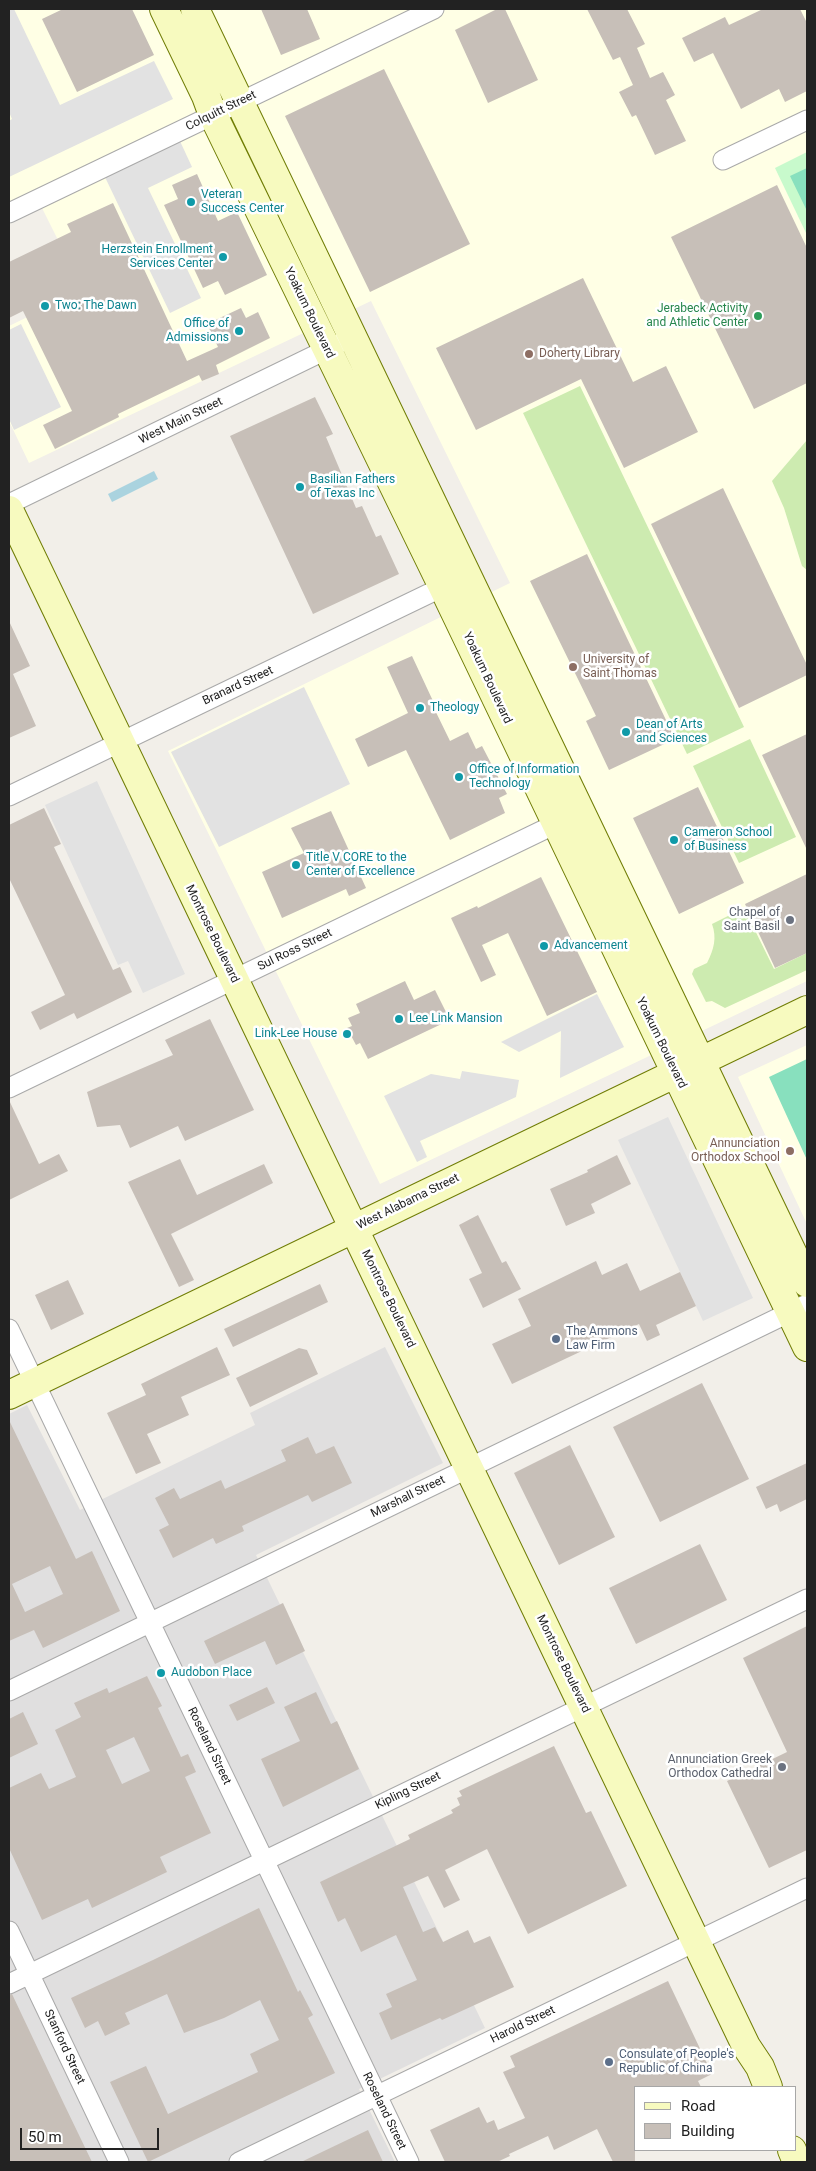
<!DOCTYPE html>
<html>
<head>
<meta charset="utf-8">
<style>
	body { margin:0 }
	#map { position:relative; width:816px; height:2171px; overflow:hidden; background:#f2efe9; font-family:Roboto,sans-serif }
	canvas { display:block }
	.frame { position:absolute; inset:0; border:10px solid #222; pointer-events:none }
	.legend { position:absolute; left:634px; top:2086px; width:162px; height:65px; box-sizing:border-box; background:#fff; border:1px solid #a7a7a7; margin:0; padding:6px 9px; list-style:none; font-size:15px; color:#222 }
	.legend li { display:flex; align-items:center; gap:10px; height:25px }
	.legend b { width:25px; border:1px solid #a7a7a7 }
	.scale { position:absolute; left:20px; top:2128px; width:139px; height:22px; box-sizing:border-box; border:2px solid #222; border-top:0; padding-left:6px; font-size:15px; line-height:18px; white-space:nowrap; color:#222; -webkit-text-stroke:4px #fff; paint-order:stroke }
</style>
</head>
<body>
<div id="map">
<canvas width="816" height="2171"></canvas>
<div class="frame"></div>
<ul class="legend">
<li><b style="height:6px;background:#f7fabf"></b>Road</li>
<li><b style="height:14px;background:#c7bfb8"></b>Building</li>
</ul>
<div class="scale">50 m</div>
</div>
<script>
const context = document.querySelector('canvas').getContext('2d');
context.lineJoin = 'round';
function fill(path, color) {
  context.fillStyle = color;
  context.fill(path, 'evenodd');
}
function trace(path, color, width, dash) {
  context.strokeStyle = color;
  context.lineWidth = width;
  context.lineCap = dash ? 'butt' : 'round';
  context.setLineDash(dash || []);
  context.stroke(path);
}
function write(font, color, halo, rows, align = 'center') {
  context.font = font + ' Roboto,sans-serif';
  context.lineWidth = 5;
  context.setLineDash([]);
  context.textBaseline = 'middle';
  context.strokeStyle = halo;
  context.fillStyle = color;
  for (const [text, x, y, turn = 0] of rows) {
    context.save();
    context.translate(x, y);
    context.rotate((+turn || 0) * Math.PI / 180);
    context.textAlign = isNaN(turn) ? turn : align;
    if (halo) context.strokeText(text, 0, 0);
    context.fillText(text, 0, 0);
    context.restore();
  }
}
const residential = new Path2D(`
	M385,1347L443,1463L256,1555L485,2028L359,2089L395,2162H9V1414L27,1405L80,1510L255,1425L250,1413Z`);
const education = new Path2D(`
	M9,9H807V981L380,1184L168,751L510,583L371,301L29,463L9,421V326L83,290L42,208L9,224Z
	M807,1045V1224L738,1077Z`);
const grass = new Path2D(`
	M580,386L744,727L687,754L523,413Z
	M807,440V570L802,566L784,508L772,481Z
	M750,739L796,837L739,863L693,766Z
	M744,908L774,969L807,953V970L725,1008L712,1001L706,1002L692,974L694,969L707,963C714,949 717,938 712,924Z`);
const park = new Path2D(`
	M807,152V235L775,168Z`);
const pitch = new Path2D(`
	M807,168V211L790,176Z
	M807,1059V1160L769,1077Z`);
const parking = new Path2D(`
	M9,9H14L60,105L154,61L173,99L9,177V121L12,119L9,112Z
	M179,139L192,167L148,188L201,298L170,313L104,175Z
	M21,324L61,407L14,430L9,419V330Z
	M304,687L350,784L219,847L171,752Z
	M97,781L185,974L143,993L128,961L118,965L45,805Z
	M597,994L624,1047L560,1078L561,1031L519,1052L501,1042Z
	M462,1071L519,1080L516,1097L420,1141L427,1157L417,1162L384,1096L431,1074L460,1079Z
	M668,1117L753,1298L703,1321L618,1140Z`);
const water = new Path2D(`
	M154,471L158,479L112,502L108,494Z`);
const building = new Path2D(`
	M63,9H132L154,55L77,92L42,19Z
	M261,9H307L320,39L281,55Z
	M497,9H505L538,80L488,103L455,30Z
	M587,9H627L645,44L637,48L650,78L663,72L675,95L666,100L686,141L655,155L636,115L632,117L619,92L633,85L620,57L613,60Z
	M763,9H800L807,23V91L785,102L779,89L741,109L713,53L694,62L682,38L725,17L729,25Z
	M384,69L470,244L370,292L285,116Z
	M197,174L218,221L237,212L267,275L225,295L218,281L203,288L164,205L178,199L172,185Z
	M777,185L807,248V383L754,409L671,237Z
	M113,203L187,361L218,347L207,324L241,308L246,318L258,312L270,338L216,365L219,374L202,381L199,375L118,414L119,417L55,449L43,425L72,411L23,311L9,318V262L71,232L67,224Z
	M583,278L633,382L666,366L698,432L624,468L581,379L476,430L436,348Z
	M315,397L333,434L326,437L356,508L362,506L376,537L381,535L399,574L313,614L230,436Z
	M723,488L807,665V675L739,708L651,524Z
	M587,554L675,739L609,770L586,721L596,716L530,581Z
	M9,621L30,666L13,674L36,726L9,738Z
	M412,656L433,701L431,702L450,741L468,732L476,749L482,746L507,794L499,798L505,813L450,840L406,750L368,767L355,739L408,713L387,667Z
	M807,734V850L762,755Z
	M698,787L744,883L679,914L633,818Z
	M44,808L61,844L54,847L113,970L120,967L132,992L77,1019L74,1013L40,1030L31,1012L65,995L9,878V825Z
	M331,811L366,888L349,896L346,889L282,918L262,872L304,853L291,828Z
	M807,874V953L775,968L745,904Z
	M541,877L597,992L547,1016L508,933L482,945L496,975L481,982L451,918L477,906L478,908Z
	M405,981L414,1000L435,990L450,1020L368,1059L360,1043L356,1045L347,1028L352,1026L348,1018L360,1013L356,1004Z
	M210,1019L254,1110L185,1141L178,1126L130,1148L120,1125L97,1127L87,1092L173,1055L165,1040Z
	M9,1100L39,1164L59,1154L68,1171L9,1200Z
	M617,1155L631,1184L591,1204L595,1213L566,1226L550,1189L588,1172L587,1170Z
	M180,1159L197,1195L264,1164L273,1183L171,1234L194,1280L179,1287L128,1182Z
	M478,1215L502,1263L506,1261L521,1289L483,1308L469,1279L482,1273L459,1225Z
	M596,1261L602,1275L627,1263L640,1291L680,1272L696,1306L656,1325L660,1335L647,1341L639,1324L512,1384L492,1344L531,1326L518,1299Z
	M68,1280L84,1314L51,1330L35,1295Z
	M320,1284L328,1302L233,1347L224,1329Z
	M217,1347L230,1375L181,1397L189,1415L147,1434L161,1463L136,1474L107,1413L146,1395L141,1384Z
	M299,1348L307,1350L318,1374L250,1407L236,1378Z
	M702,1383L749,1479L660,1522L613,1427Z
	M9,1420L76,1559L92,1551L120,1611L43,1648L34,1630L9,1641ZM50,1566L63,1594L25,1612L12,1584Z
	M308,1437L316,1454L334,1446L352,1483L312,1502L308,1495L242,1526L244,1531L216,1544L213,1538L173,1558L159,1530L169,1525L155,1498L174,1488L180,1499L221,1480L225,1489L286,1461L281,1450Z
	M570,1445L615,1537L559,1565L514,1473Z
	M807,1463V1499L780,1512L777,1504L766,1509L756,1487Z
	M700,1544L727,1600L636,1644L609,1588Z
	M283,1603L305,1651L276,1665L265,1641L215,1664L204,1641Z
	M807,1626V1850L769,1868L727,1781L787,1752L743,1658Z
	M147,1676L162,1706L158,1708L181,1757L188,1754L196,1772L185,1777L211,1833L160,1857L167,1872L92,1908L88,1899L42,1920L9,1848V1788L41,1773L49,1789L76,1777L55,1730L81,1717L74,1703L107,1688L109,1693ZM134,1737L150,1771L122,1784L106,1750Z
	M267,1687L275,1703L237,1721L229,1705Z
	M316,1692L331,1724L337,1721L359,1769L283,1807L261,1759L300,1741L284,1707Z
	M23,1712L38,1744L9,1758V1719Z
	M554,1746L586,1813L591,1811L627,1886L528,1934L487,1849L445,1870L460,1900L444,1908L428,1876L403,1887L423,1932L435,1927L443,1942L468,1930L474,1943L490,1936L514,1987L442,2020L440,2018L391,2040L379,2013L392,2007L386,1994L417,1980L396,1935L361,1952L345,1918L338,1922L320,1882L410,1839L408,1835L453,1813L451,1810L460,1805L457,1798L462,1796L459,1791Z
	M259,1908L298,1992L300,1990L313,2015L308,2018L335,2073L148,2162L110,2082L146,2066L168,2114L258,2072L250,2054L279,2040L260,2000L224,2018L184,2033L167,1994L125,2013L130,2024L105,2036L98,2021L85,2028L71,1998L153,1960Z
	M668,1981L712,2074L698,2081L701,2087H635V2162H613L597,2129L554,2150L548,2136L509,2154L510,2156L497,2162H445L430,2130L479,2107L487,2123L494,2120L498,2130L525,2118L503,2072L515,2067L510,2056Z
	M12,1994L64,2104L92,2162H9V1995Z
	M368,2130L383,2162H301Z`);
const street = new Path2D(`
	M723,160L807,120
	M9,213L434,9
	M9,504L338,344
	M9,796L453,582
	M9,1088L566,819
	M9,1329L409,2162
	M9,1691L807,1304
	M9,1931L119,2162
	M9,1984L807,1599
	M239,2162L807,1888`);
const secondary = new Path2D(`
	M164,9L206,96L213,115L443,587L807,1347
	M195,9L807,1283
	M9,510L746,2046L760,2067L768,2087
	M9,1395L807,1010
	M792,2150L797,2162`);
const markers = [
	[191,202,5,"#0f9aa8"],
	[223,257,5,"#0f9aa8"],
	[45,306,5,"#0f9aa8"],
	[758,316,5,"#2e9e5b"],
	[239,331,5,"#0f9aa8"],
	[529,354,5,"#8d6e63"],
	[300,487,5,"#0f9aa8"],
	[573,667,5,"#8d6e63"],
	[420,708,5,"#0f9aa8"],
	[626,732,5,"#0f9aa8"],
	[459,777,5,"#0f9aa8"],
	[674,840,5,"#0f9aa8"],
	[296,865,5,"#0f9aa8"],
	[790,920,5,"#6b7280"],
	[544,946,5,"#0f9aa8"],
	[399,1019,5,"#0f9aa8"],
	[347,1034,5,"#0f9aa8"],
	[790,1151,5,"#8d6e63"],
	[556,1339,5,"#5c6f8a"],
	[161,1673,5,"#0f9aa8"],
	[782,1767,5,"#6b7280"],
	[609,2062,5,"#5c6f8a"]
];
const streetNames = [
	["Colquitt Street",221,111,-26],
	["Yoakum Boulevard",309,313,64],
	["West Main Street",181,421,-26],
	["Yoakum Boulevard",487,678,65],
	["Branard Street",238,686,-25],
	["Montrose Boulevard",212,934,64],
	["Sul Ross Street",295,950,-26],
	["Yoakum Boulevard",661,1043,64],
	["West Alabama Street",408,1202,-26],
	["Montrose Boulevard",388,1299,64],
	["Marshall Street",408,1497,-26],
	["Montrose Boulevard",563,1664,64],
	["Roseland Street",209,1746,64],
	["Kipling Street",408,1791,-26],
	["Harold Street",523,2025,-26],
	["Stanford Street",64,2047,65],
	["Roseland Street",384,2111,64]
];
const cultureNames = [
	["Veteran",201,195],
	["Success Center",201,209],
	["Herzstein Enrollment",213,250,"right"],
	["Services Center",213,264,"right"],
	["Two: The Dawn",55,306],
	["Office of",229,324,"right"],
	["Admissions",229,338,"right"],
	["Basilian Fathers",310,480],
	["of Texas Inc",310,494],
	["Theology",430,708],
	["Dean of Arts",636,725],
	["and Sciences",636,739],
	["Office of Information",469,770],
	["Technology",469,784],
	["Cameron School",684,833],
	["of Business",684,847],
	["Title V CORE to the",306,858],
	["Center of Excellence",306,872],
	["Advancement",554,946],
	["Lee Link Mansion",409,1019],
	["Link-Lee House",337,1034,"right"],
	["Audobon Place",171,1673]
];
const leisureNames = [
	["Jerabeck Activity",748,309],
	["and Athletic Center",748,323]
];
const educationNames = [
	["Doherty Library",539,354],
	["University of",583,660],
	["Saint Thomas",583,674],
	["Annunciation",780,1144,"right"],
	["Orthodox School",780,1158,"right"]
];
const worshipNames = [
	["Chapel of",780,913],
	["Saint Basil",780,927],
	["Annunciation Greek",772,1760],
	["Orthodox Cathedral",772,1774]
];
const serviceNames = [
	["The Ammons",566,1332],
	["Law Firm",566,1346],
	["Consulate of People's",619,2055],
	["Republic of China",619,2069]
];
fill(residential, '#e0dfdf');
fill(education, '#ffffe5');
fill(grass, '#cdebb0');
fill(park, '#c8facc');
fill(pitch, '#88e0be');
fill(parking, '#e2e2e2');
fill(water, '#aad3df');
fill(building, '#c7bfb8');
trace(street, '#a9a9a9', 21);
trace(secondary, '#707d05', 30);
trace(street, '#fff', 19);
trace(secondary, '#f7fabf', 28);
for (const [x, y, r, color] of markers) {
  const dot = new Path2D();
  dot.arc(x, y, r, 0, 2 * Math.PI);
  context.fillStyle = color;
  context.fill(dot);
  trace(dot, '#fff', 2);
}
write('12px', '#222', '#fff', streetNames);
write('12px', '#0d838f', '#fff', cultureNames, 'left');
write('12px', '#27864d', '#fff', leisureNames, 'right');
write('12px', '#785e54', '#fff', educationNames, 'left');
write('12px', '#5b616d', '#fff', worshipNames, 'right');
write('12px', '#4e5e75', '#fff', serviceNames, 'left');
</script>
</body>
</html>
